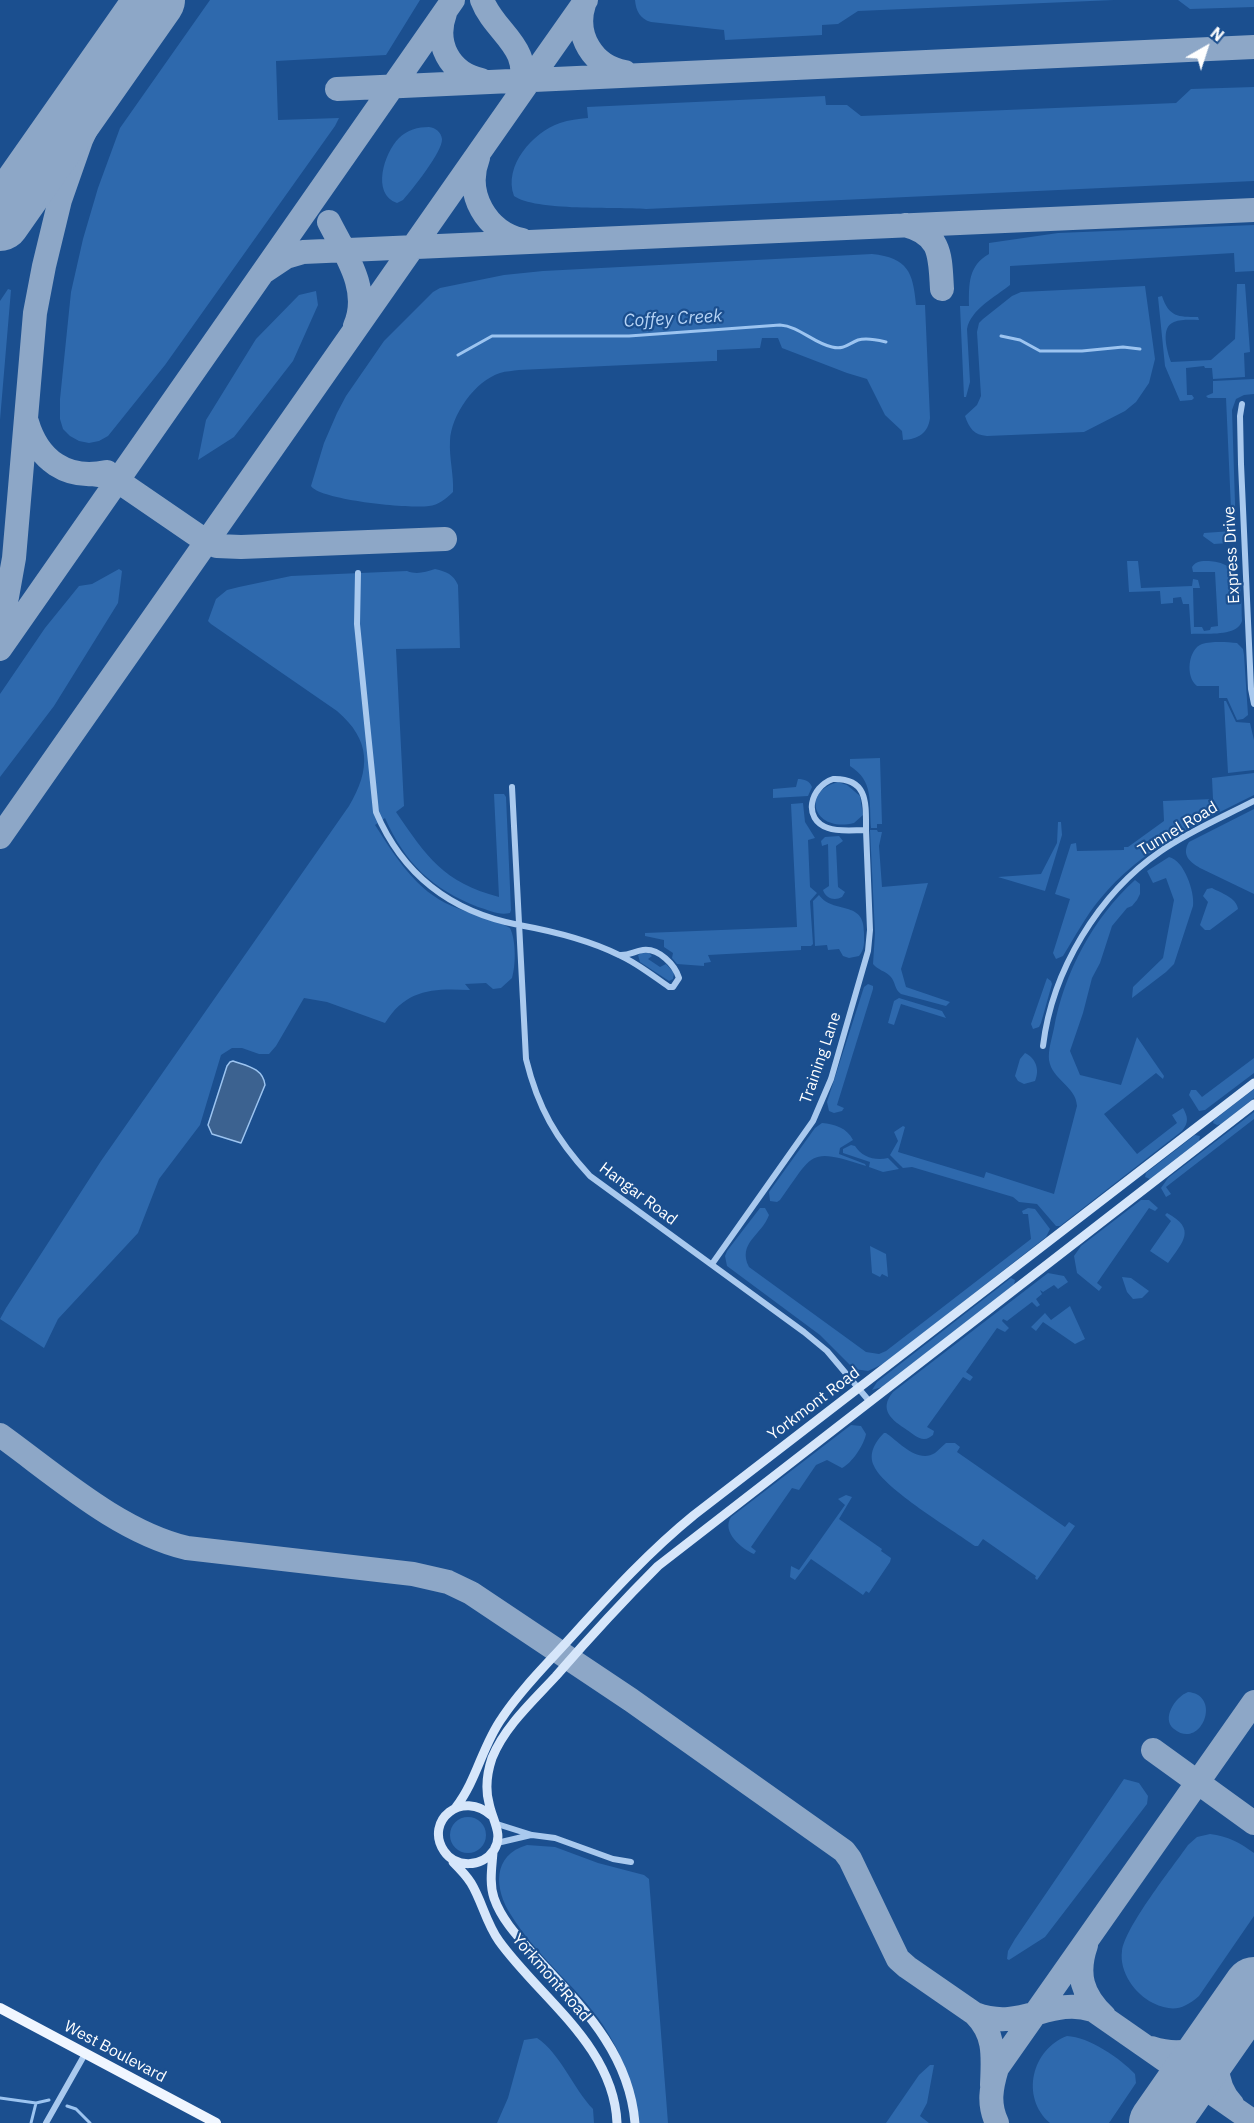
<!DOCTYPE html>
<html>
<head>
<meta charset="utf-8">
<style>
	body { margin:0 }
	#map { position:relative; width:1254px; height:2123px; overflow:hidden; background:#1b4f8f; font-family:"IBM Plex Sans",sans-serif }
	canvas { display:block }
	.north { position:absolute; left:1176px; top:18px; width:60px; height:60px; -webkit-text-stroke:4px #1b4f8f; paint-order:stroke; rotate:39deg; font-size:16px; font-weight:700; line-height:24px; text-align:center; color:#fff }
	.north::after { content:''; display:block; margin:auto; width:21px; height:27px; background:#fff; clip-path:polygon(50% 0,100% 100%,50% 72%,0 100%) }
</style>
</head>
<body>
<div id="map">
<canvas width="1254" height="2123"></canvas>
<div class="north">N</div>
</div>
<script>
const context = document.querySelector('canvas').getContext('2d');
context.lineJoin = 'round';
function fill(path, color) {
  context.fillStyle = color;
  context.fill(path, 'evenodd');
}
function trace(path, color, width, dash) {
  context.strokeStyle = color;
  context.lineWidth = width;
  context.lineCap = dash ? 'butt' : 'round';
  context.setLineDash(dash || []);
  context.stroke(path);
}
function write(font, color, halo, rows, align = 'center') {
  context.font = font + ' "IBM Plex Sans",sans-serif';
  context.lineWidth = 4.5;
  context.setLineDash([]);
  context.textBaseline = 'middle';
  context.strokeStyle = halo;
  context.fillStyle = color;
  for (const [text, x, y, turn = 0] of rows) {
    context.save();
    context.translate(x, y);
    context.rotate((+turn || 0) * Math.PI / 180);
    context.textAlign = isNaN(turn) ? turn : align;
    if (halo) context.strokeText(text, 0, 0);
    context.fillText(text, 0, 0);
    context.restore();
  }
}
const green = new Path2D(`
	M210,0H420L386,55L276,61L278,120L339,118L335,126L165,365L108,436L99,441L89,443L79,441L70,436L63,429L60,419V399L71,292L83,239L98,188L120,128Z
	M635,0H1114L858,11L838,24L822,25V35L725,40L724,30L651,22C640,19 636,11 635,0Z
	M1178,0H1254V7L1190,9Z
	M1254,87V181L646,209C618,207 534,211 514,196C503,166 533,132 560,123C569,120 578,119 588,118L587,107L825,96L826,105H847L861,116L1176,103L1191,89Z
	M429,127C436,128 441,132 442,139C443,151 412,190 403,200L397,203C371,194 384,153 399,138C407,130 418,127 429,127Z
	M1254,225V271L1235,272L1234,253L1010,266V285C995,297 971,309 967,329L970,382L966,397H964L960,306H969C969,284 968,266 989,254V243L1058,233Z
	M872,254C908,258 913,272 916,305H925L930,418C928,433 919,439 903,440L902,431L885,415L867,379L847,373L782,348L778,338H762L760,348L717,350V361H713L519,370C513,371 506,371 500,373C475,381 451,415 450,441C449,458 454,475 453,492C446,499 438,505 429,506C410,509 320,500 311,486L324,443L337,413L346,396L384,341L433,292L440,288L504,275L543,271Z
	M1237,284H1245L1250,352L1244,353L1245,377L1213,379L1212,368H1205L1204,366L1186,368L1187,395H1192L1194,398L1192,400L1180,401L1165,366L1158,297L1162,296C1169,317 1178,317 1198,317L1199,320C1191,320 1182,319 1174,322C1160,327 1167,351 1171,362L1211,360L1235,339Z
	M1145,286L1155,359L1149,383L1136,402L1125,411L1084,432L987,436C974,435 969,428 965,416L977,405L981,396L977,332L979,323L983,319L1012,296L1021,292Z
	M8,289L11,290L0,420V301Z
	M316,291L318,305L293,361L234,437L198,460L206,420L256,339L299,295Z
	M1254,379V394L1244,395L1236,399L1232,410L1236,534L1228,543L1214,544L1203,536L1204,533L1232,531L1226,398H1208L1206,396L1213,393V381Z
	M1127,561H1138L1141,588L1192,586L1193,579L1198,580L1200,588H1193L1194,627H1202L1204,631L1210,630L1211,627L1218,626L1215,572H1193L1192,567C1196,561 1201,561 1209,561C1245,563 1241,593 1242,621C1237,637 1206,633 1191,634L1189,604H1183L1181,597L1173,598V603L1161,604L1160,591L1129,592Z
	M119,569L122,571L118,603L54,706L0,777V694L45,628L79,586L92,584Z
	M435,569C447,572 453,574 458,585L460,648L396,649L404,806L396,812C427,857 443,882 499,897L494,794H504L506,797L511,910L510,913C499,916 489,910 478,907C432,889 405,863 385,818L375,825C395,856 416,891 452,906C470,914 493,918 510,928C516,940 516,965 512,978L501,988L493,989L486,983L465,984L470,990C433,988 406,989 385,1023L327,1002L304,998L276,1046L269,1054H259L242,1048H232L221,1055L200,1125L159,1179L138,1233L58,1319L44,1348L0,1319L6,1308L101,1161L349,806C371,769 371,740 337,711L211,624L208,621L216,599L227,590L239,587L291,576L407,571C417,575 425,572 435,569Z
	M1237,643L1243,649L1244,655L1248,715L1243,719L1237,720L1227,698H1219V686H1197C1185,677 1188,649 1202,644C1212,641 1227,642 1237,643Z
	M1224,701H1226L1236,722L1250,723L1254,740V770L1228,773Z
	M880,758L882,824H877V828H871C869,802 874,781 850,766V759Z
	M1254,773V795C1198,823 1141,849 1100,899C1085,917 1075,937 1063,956L1056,959L1053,953L1070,899L1055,894L1071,844L1076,843L1077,851L1124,850V847H1128L1164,821L1163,801L1213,799L1212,778Z
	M798,779C804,779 810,781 812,787L808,796L773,798V789L796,787Z
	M838,782L847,785L860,796L863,815L854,823C814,833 800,792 838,782Z
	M803,803L805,822L815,838L808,840L810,887L817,893L810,901L813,944L811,946H801V950L708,955L711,962L704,963V966L677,964L672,958L673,953L664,947V940L645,936V933L797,927L791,804Z
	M1254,809V894L1200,868C1190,862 1181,855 1189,842Z
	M1058,822H1061L1062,835L1045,891L998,877L1041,874L1057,843Z
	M870,830H877L878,832H882L879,846L882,887L928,883L901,969L906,987L950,1002L946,1006L901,994C894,989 896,982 890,976C885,971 878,970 873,964L875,933Z
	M839,836L843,841L836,846L838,887L845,892L842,897C835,901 826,899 823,890L829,886L828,844L822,846L821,841L825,837Z
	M1169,857C1184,860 1195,892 1193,906L1174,964L1166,972L1132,998L1133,987L1163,958L1174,900L1166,878L1153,883L1147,871Z
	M1135,880L1140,884V894L1137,900L1132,906L1127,908L1112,926L1100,963L1092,978L1083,1013L1070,1051L1080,1075L1121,1085L1137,1037L1164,1076L1163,1079L1156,1073L1104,1114L1137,1154L1177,1123L1172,1115L1183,1108C1188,1117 1189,1122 1182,1131L1060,1226H1056L1037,1204L1019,1202L1013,1197L912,1167L903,1168L890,1155L898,1141L894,1132L903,1126L905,1127L898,1152L984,1178L986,1172L1054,1194L1077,1106C1076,1086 1052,1080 1049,1060C1048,1050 1052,1038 1054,1028C1064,973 1093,918 1135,880Z
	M1212,888C1221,893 1237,898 1238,909L1210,930H1205L1200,925L1208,902L1203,896L1207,889Z
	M819,895C833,915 865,899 864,933C864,942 865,949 859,956L849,958L843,956L839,949L828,950L827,945L815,946L813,901Z
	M643,952L649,953L652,956L648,959L660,967L666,964L674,973L673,979L669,981L640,962L638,955Z
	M1047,978L1051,981L1052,984L1041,1023L1039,1027L1033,1029L1031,1024Z
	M868,984L873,986V989L837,1105L844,1108L842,1111L834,1113L829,1111L827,1102L864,987Z
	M899,998L942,1011L946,1018L901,1004L894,1025L888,1023L894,1001Z
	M1025,1053C1036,1058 1040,1070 1035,1081L1024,1084L1018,1081L1015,1076L1020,1059Z
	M1254,1058V1073L1205,1110L1199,1111L1189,1095L1191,1090H1196L1202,1097Z
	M1254,1089V1098L1221,1124L1217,1125L1213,1123L1214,1120Z
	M1254,1112V1119L1166,1187L1171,1194L1166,1197L1161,1188L1168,1178Z
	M822,1123C835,1124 847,1128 853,1140L840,1148L839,1154L865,1164L866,1166C808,1147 814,1153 780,1200L777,1202L770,1201L769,1192L815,1128Z
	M1195,1135L1200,1136L1199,1141L1150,1179L1145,1177L1146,1173Z
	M851,1145L855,1146C862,1157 875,1161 888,1158L899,1169L883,1172L869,1167L870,1162L843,1153V1149Z
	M1141,1200H1149L1158,1208L1155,1211L1149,1208L1097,1283L1102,1287L1099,1291L1077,1273L1074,1256L1081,1246Z
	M760,1208H765L769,1215C762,1235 737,1243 749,1267L866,1352L879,1354L886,1351L1031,1239L1028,1214H1023L1022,1211L1028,1208L1035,1209L1050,1229L1046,1237L885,1363L868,1371L854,1369L820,1335L727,1266L725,1256L727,1251Z
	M1167,1213C1197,1229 1183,1242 1168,1263L1150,1251L1171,1221L1165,1215Z
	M870,1246L886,1254L888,1277L882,1274L880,1277L872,1273Z
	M1048,1273L1064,1276L1068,1282L1058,1289L1054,1285L1043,1292L1040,1290L1042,1294L1036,1299L1040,1305L1037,1307L1032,1302L1007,1321L1003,1319L1002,1321L1009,1328L1005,1332L997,1328L966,1372L973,1377L970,1381L963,1377L927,1427L934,1431L933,1435C930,1437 928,1439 924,1439C918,1439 912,1433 907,1430C892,1420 878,1410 893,1392Z
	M1122,1277L1131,1278L1149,1291L1142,1298L1133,1299L1127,1292Z
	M1011,1278L1015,1280L1014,1285L882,1387L872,1390L877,1382Z
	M1070,1306L1085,1339L1075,1344L1043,1322L1036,1331L1031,1327L1045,1313L1051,1320Z
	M851,1425L861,1426L866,1434C864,1445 852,1463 842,1468L827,1460L816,1465L799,1490L792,1488L751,1547L756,1551L754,1554C742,1549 721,1532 731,1517Z
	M884,1433H886C899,1442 918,1464 935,1453C939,1450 942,1446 946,1443H955L960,1447L957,1452L1065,1527L1069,1522L1075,1526L1037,1580L1035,1578L1036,1576L983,1539L978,1546H975C953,1530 884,1489 874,1466C868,1454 875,1442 884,1433Z
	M846,1495L852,1497L839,1519L882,1549L881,1551L891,1558L890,1562L869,1593L866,1591L863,1595L811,1559L795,1580L790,1577L791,1566L799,1570L845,1505L838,1499Z
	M1188,1692C1223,1695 1201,1751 1174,1729C1161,1719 1175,1697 1188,1692Z
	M1124,1779L1139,1783L1148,1796L1147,1804L1045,1937L1009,1960L1007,1959L1008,1951L1015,1939Z
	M450 1835a18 18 0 1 1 36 0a18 18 0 1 1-36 0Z
	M1210,1834C1228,1836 1240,1843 1254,1853V1916L1199,1996C1183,2010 1172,2012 1153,2003C1135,1994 1119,1972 1122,1951C1125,1927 1172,1868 1188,1845L1197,1837Z
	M527,1845L555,1847L598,1863L644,1875L649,1879L668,2123H640C634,2088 623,2055 603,2025C576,1985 536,1956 511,1915C494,1889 492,1855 527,1845Z
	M1067,2036C1089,2037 1120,2058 1135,2074L1136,2083L1109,2123H1050C1020,2097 1032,2049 1067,2036Z
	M537,2038C560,2053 573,2088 593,2109L594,2123H497L508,2098L524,2040Z
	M930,2065H934L927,2103L920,2116L929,2123H886L919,2075Z`);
const water = new Path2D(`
	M233,1061C247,1066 263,1068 265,1085L241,1143L212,1134L208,1125L227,1066L230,1062Z`);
const stream = new Path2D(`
	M1001,336L1020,340L1040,351H1082L1123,347L1140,349
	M458,355L492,336H629L780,325C799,326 813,343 832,347C844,350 848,344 858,340C867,337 878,340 886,342
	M0,2098L36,2103L49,2100
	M67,2106L76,2109L90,2123
	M31,2123L36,2103`);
const taxiway = new Path2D(`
	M482,0C495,34 533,46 520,90
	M584,4C574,35 593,67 625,72
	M445,13C434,43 449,73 481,80
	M530,74L541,64L586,0
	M337,89L1254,47
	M478,158C464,194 487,232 522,240
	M329,222C345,254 371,289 355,326
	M905,225C942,234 940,257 942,289
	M265,271L286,257L303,252L1254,210
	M27,422C38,460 67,481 107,472
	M92,474L107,476L118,481L207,542L217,546L241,547L445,539
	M0,623L7,597L14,558L35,313L44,266L60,200L81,140L107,84L146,12
	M0,649L453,0
	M0,837L541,64
	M0,1435C57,1476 119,1532 187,1548L413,1574L448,1582L471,1593L631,1700L844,1851L850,1859L898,1959L907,1967L975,2014C996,2035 993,2057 992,2085
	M1153,1750L1254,1823
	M1086,1945C1076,1974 1082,1995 1104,2016
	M975,2014C1022,2032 1050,1996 1093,2010L1254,2122
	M1225,2027C1215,2052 1212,2083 1232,2104
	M1151,2048C1182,2058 1204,2051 1225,2027
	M997,2123C988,2104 991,2088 997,2068L1254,1702`);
const runway = new Path2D(`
	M0,221L155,0
	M1159,2123L1254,1987`);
const street = new Path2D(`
	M1242,404L1240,416L1241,464L1251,689L1254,704
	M358,573L357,624L376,812C403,876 451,912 519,925C552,931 589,940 619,955C637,963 653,976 669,987H673L679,978C675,965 659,948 643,950C634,951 629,956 619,955
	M833,779C868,778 866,803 866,830C854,830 839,832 828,828C802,819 810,787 833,779Z
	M512,787L526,1059C538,1108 556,1139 590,1176L804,1332L827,1351L870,1402
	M1043,1046C1052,971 1098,894 1161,851C1190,831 1223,817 1254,801
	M712,1264L813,1121L831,1079L868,951L870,930L866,830
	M497,1824L532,1835L555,1838L613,1859L631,1862
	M497,1843L531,1835
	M46,2123L85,2054`);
const secondary = new Path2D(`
	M456,1807C477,1780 482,1746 502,1718C519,1692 543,1668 564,1645C606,1599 646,1554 694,1515L1254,1083
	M492,1816C462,1789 424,1821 444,1851C455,1868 482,1868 494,1850C504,1834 492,1820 489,1803C485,1788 487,1773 492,1758C505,1726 533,1701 556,1676C589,1638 623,1601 658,1566L1254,1104
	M493,1852C492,1867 489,1883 494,1898C502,1921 520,1939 536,1957C582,2007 629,2052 635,2123
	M453,1862C459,1868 466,1875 471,1883C482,1901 486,1923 499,1941C540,1998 614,2046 617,2123`);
const primary = new Path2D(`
	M0,2008L216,2123`);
const streetNames = [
	["Express Drive",1232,555,-93],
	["Tunnel Road",1178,829,-31],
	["Training Lane",821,1058,-71],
	["Hangar Road",638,1194,37],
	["Yorkmont Road",814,1404,-37],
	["Yorkmont Road",551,1978,49],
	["West Boulevard",115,2052,28]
];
const waterNames = [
	["Coffey Creek",673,319,-3]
];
fill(green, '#2e69ad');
fill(water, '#3c6290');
trace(water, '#9cc4f0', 1.5);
trace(stream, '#9cc4f0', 3);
trace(taxiway, '#8da7c7', 24);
trace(runway, '#8da7c7', 60);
trace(street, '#a9c9ee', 6);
trace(secondary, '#d6e6fa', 9);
trace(primary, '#f0f6ff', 10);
write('16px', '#fff', '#1b4f8f', streetNames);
write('italic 18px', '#b5d3f5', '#1b4f8f', waterNames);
</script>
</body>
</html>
